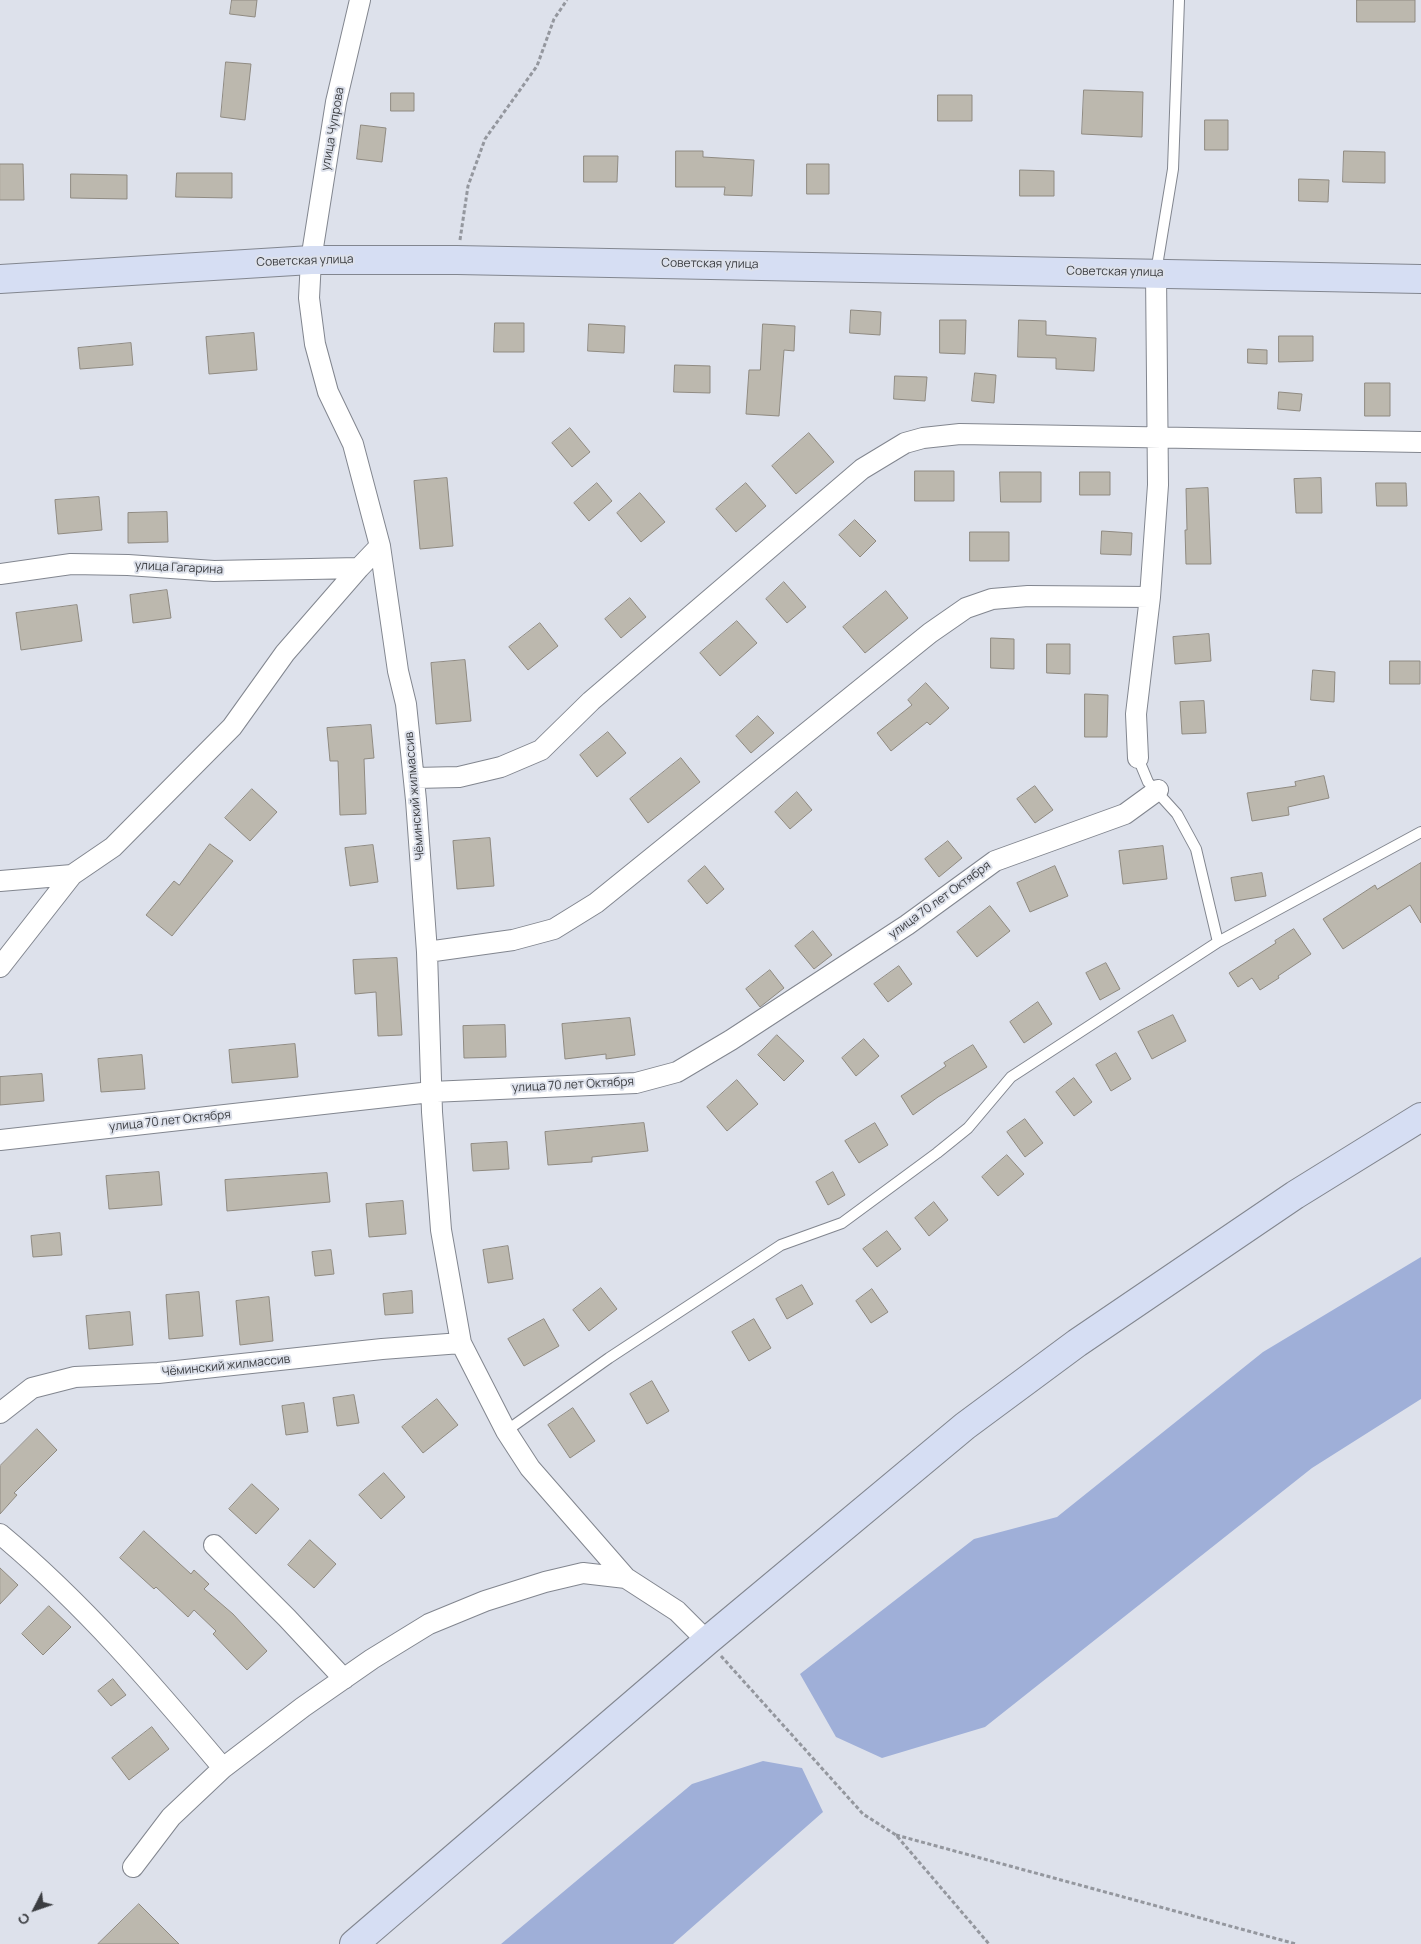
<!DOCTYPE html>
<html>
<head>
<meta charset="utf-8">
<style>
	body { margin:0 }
	#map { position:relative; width:1421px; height:1944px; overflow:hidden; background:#dde1eb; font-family:Manrope,sans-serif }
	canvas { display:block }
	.north { position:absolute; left:10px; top:1884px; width:50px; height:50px; -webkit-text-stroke:4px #dde1eb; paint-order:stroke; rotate:229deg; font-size:14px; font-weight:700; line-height:20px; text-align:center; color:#3b3d41 }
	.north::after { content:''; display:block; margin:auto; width:18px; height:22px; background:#3b3d41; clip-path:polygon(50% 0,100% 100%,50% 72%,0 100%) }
</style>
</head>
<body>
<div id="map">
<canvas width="1421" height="1944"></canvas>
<div class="north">С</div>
</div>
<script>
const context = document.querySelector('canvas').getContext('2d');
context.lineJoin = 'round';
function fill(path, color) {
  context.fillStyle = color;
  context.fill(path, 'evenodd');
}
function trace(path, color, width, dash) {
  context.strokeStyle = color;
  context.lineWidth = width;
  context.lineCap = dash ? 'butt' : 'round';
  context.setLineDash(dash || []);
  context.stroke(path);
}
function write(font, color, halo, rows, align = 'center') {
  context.font = font + ' Manrope,sans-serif';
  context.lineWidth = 4;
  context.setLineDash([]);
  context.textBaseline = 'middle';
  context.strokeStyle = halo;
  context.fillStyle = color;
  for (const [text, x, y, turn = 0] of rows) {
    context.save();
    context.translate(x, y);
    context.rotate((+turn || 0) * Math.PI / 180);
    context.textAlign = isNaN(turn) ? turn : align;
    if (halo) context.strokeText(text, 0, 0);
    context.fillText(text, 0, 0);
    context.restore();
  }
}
const green = new Path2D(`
	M1421,1257V1399L1312,1468L985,1727L882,1758L836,1737L800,1674L974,1539L1057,1517L1263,1352Z
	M763,1761L802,1768L823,1812L673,1944H501L692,1784Z`);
const building = new Path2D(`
	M232,0H257L255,17L230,14Z
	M1357,0H1415V22H1357Z
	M226,62L251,64L245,120L221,117Z
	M1084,90L1143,92L1142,137L1082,134Z
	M391,93H414V111H391Z
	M938,95H972V121H938Z
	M1205,120H1228V150H1205Z
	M361,125L386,128L382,162L357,159Z
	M676,151H703V157L754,160L752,196L724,195L725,187H676Z
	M1344,151L1385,152V183L1343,182Z
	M584,156H618L617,182H584Z
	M0,164H23L24,200H0Z
	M807,164H829V194H807Z
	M1020,170L1054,171V196H1020Z
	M177,173H232V198L176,197Z
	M71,174L127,175V199L71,198Z
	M1299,179L1329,180L1328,202L1299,201Z
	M851,310L881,312L880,335L850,333Z
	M940,320H966L965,354L940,353Z
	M1019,320L1046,321V335L1096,338L1094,371L1056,369V358L1018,357Z
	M495,323H524V352H494Z
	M589,324L625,326L624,353L588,351Z
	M763,324L795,326L794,351L784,350L779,416L746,414L749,370H760Z
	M254,333L257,370L209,374L206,337Z
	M1279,336H1313V361L1279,362Z
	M131,343L133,365L80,369L78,348Z
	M1248,349L1267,350V364L1248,363Z
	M675,365L710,366V393L674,392Z
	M975,373L996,375L994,403L972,401Z
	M895,376L927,377L925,401L894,399Z
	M1365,383H1390V416H1365Z
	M1279,392L1302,394L1300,411L1278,409Z
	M570,428L590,452L572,467L552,443Z
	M809,433L834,462L796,494L772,466Z
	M915,471H954V501H915Z
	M1000,472H1041V502H1001Z
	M1080,472H1110V495H1080Z
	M447,478L453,546L420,549L414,481Z
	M1321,478L1322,513H1296L1294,479Z
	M597,483L612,501L589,521L574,503Z
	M746,483L766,506L736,532L716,509Z
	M1376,483H1406L1407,506H1377Z
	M1208,488L1211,564H1186L1185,530H1187L1186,489Z
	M640,493L665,522L641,542L617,513Z
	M99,497L102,530L58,534L55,500Z
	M167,512L168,542L128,543V513Z
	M855,520L876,541L860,557L839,535Z
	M1102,531L1132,533L1131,555L1101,554Z
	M970,532H1009V561H970Z
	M784,582L806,607L787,623L766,599Z
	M167,590L171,618L133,623L130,595Z
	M886,591L908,618L865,653L843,627Z
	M630,598L646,617L621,638L605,619Z
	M77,605L82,641L21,650L16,613Z
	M737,621L757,643L720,676L700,653Z
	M540,623L558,646L528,670L509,647Z
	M1209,634L1211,661L1175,664L1173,637Z
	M991,638L1014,639V669L991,668Z
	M1047,644H1070V674L1047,673Z
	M465,660L471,721L436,724L431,663Z
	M1390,661H1420V684H1390Z
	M1313,670L1335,672L1334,702L1311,700Z
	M926,683L949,708L930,725L927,722L891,751L877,733L912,705L908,700Z
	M1085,694L1108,695L1107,737H1085Z
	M1204,701L1206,733L1182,734L1180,702Z
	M758,716L774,733L751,753L736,736Z
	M371,725L374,758L364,759L366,814L340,815L338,761H330L327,728Z
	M608,732L626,753L597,777L580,755Z
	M681,758L700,782L648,823L630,799Z
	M1324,776L1329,798L1288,807L1289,815L1252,821L1247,793L1296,786L1295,782Z
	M1035,786L1053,810L1035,823L1017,799Z
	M252,789L277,812L250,841L225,818Z
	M797,792L812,810L790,829L775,812Z
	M490,838L494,886L457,889L453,841Z
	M948,841L962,858L939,877L925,859Z
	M210,844L233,861L172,936L146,915L174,881L179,885Z
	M373,845L378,882L350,886L345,848Z
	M1163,846L1167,879L1123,884L1119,851Z
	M1421,863V923L1410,905L1343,949L1323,919L1375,885L1377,889Z
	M705,866L724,889L707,904L688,881Z
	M1055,866L1068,896L1030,912L1017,883Z
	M1262,873L1266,896L1235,901L1231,878Z
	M990,906L1010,931L977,957L957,932Z
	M1294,929L1311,954L1278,976L1279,978L1260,990L1252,978L1238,987L1229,973L1276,943L1275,941Z
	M813,931L832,955L814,969L795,946Z
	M397,958L402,1035L378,1036L376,992L355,994L353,960Z
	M1106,963L1120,989L1100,1000L1086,973Z
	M899,966L912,984L888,1002L874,984Z
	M770,970L784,988L760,1007L746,989Z
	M1038,1002L1052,1024L1024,1043L1010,1022Z
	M1173,1015L1186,1041L1152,1059L1138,1032Z
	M630,1018L635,1055L606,1059V1054L565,1059L562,1024Z
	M505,1025L506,1057L464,1058L463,1026Z
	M777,1035L804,1061L784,1081L758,1055Z
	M864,1039L879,1056L856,1076L842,1058Z
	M295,1044L298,1077L232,1083L229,1050Z
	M973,1045L987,1067L938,1097L913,1115L901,1096L946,1066L944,1063Z
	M1116,1053L1131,1079L1111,1091L1096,1065Z
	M142,1055L145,1089L101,1092L98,1059Z
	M42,1074L44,1101L0,1105V1077Z
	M1074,1078L1092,1102L1074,1116L1056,1092Z
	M737,1080L758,1104L727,1131L707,1107Z
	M1025,1119L1043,1143L1025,1157L1007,1132Z
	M644,1123L648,1151L592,1157V1162L548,1165L545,1132Z
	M875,1123L888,1145L859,1163L845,1141Z
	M507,1142L509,1169L473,1171L471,1144Z
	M1007,1155L1024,1174L998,1196L982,1177Z
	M159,1172L162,1205L109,1209L106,1176Z
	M833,1172L845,1195L828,1205L816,1182Z
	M327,1173L330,1202L227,1211L225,1180Z
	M403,1201L406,1234L369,1237L366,1204Z
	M934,1202L948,1220L929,1236L915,1218Z
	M887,1231L901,1249L877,1267L863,1249Z
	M60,1233L62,1255L33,1257L31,1236Z
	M508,1246L513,1279L488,1283L483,1250Z
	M331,1250L334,1274L315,1276L312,1252Z
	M802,1285L813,1304L787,1319L776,1299Z
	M601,1288L617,1309L589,1331L573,1310Z
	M872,1289L888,1312L871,1323L856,1301Z
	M412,1291L413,1313L385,1315L383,1294Z
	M199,1292L203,1336L169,1339L166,1295Z
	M269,1297L273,1341L240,1345L236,1301Z
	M130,1312L133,1345L89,1349L86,1316Z
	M544,1319L559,1346L524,1366L508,1339Z
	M754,1319L771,1348L749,1361L732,1332Z
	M652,1381L669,1411L647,1424L630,1394Z
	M354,1395L359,1423L337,1426L333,1398Z
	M437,1399L458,1425L423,1453L402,1427Z
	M304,1403L308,1432L286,1435L282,1406Z
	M573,1408L595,1441L570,1458L548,1425Z
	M37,1429L57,1450L14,1493L17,1495L0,1514V1466Z
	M384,1473L405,1497L381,1519L359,1495Z
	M252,1484L279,1509L256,1534L229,1509Z
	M144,1531L191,1574L194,1570L209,1584L204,1589L233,1614L267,1651L247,1670L213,1634L216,1631L194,1610L188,1617L156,1587L154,1589L120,1558Z
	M310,1540L336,1564L314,1588L288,1565Z
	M0,1568L18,1585L0,1604Z
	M49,1606L71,1627L43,1655L22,1634Z
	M113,1679L126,1695L111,1706L98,1691Z
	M152,1727L169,1749L129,1780L112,1758Z
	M139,1904L179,1944H98Z`);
const path = new Path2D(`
	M460,240L468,186L485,139L537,66L554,19L567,0
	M721,1656L863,1814L896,1835L989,1944
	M896,1835L1296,1944`);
const service = new Path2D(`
	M1156,272L1173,169L1179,0
	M1218,942L1421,832
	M506,1431L609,1358L781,1245L842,1223L937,1153L968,1128L1011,1077L1218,942L1196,849L1177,814L1148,782L1138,758`);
const minor = new Path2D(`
	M360,0L336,102L311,260L309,298L315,344L328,392L353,444L380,546L398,671L406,704L416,800L427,952L432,1112L441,1230L461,1343L506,1431L530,1468L626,1578L677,1611L707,1641
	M0,574L71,564L128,565L214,571L359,568
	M1138,758L1136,714L1150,597L1158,485L1156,273
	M415,778L459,777L501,767L541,750L591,701L862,469L905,443L923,438L960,434L1421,442
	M0,881L72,875
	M427,952L513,940L554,929L596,903L930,633L966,608L992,599L1028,596L1150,597
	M0,967L72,875L113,847L232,727L285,653L359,568L380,546
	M0,1140L431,1092L636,1083L677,1072L731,1040L907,925L995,861L1125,814L1158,790
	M0,1413L32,1388L75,1377L158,1373L382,1349L461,1343
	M0,1534C83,1603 154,1686 223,1768
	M214,1545L287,1618L344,1679
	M133,1867L171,1817L223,1768L303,1707L372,1659L429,1624L485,1601L545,1582L583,1573L626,1578`);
const secondary = new Path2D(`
	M0,279L311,260H457L1421,279
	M354,1944L707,1641L965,1426L1077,1343L1295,1195L1421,1117`);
const streetNames = [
	["улица Чупрова",333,129,-80],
	["Советская улица",305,261,-2],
	["Советская улица",710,264,1],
	["Советская улица",1115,272,1],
	["улица Гагарина",179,568,3],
	["Чёминский жилмассив",415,796,-95],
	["улица 70 лет Октября",940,900,-36],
	["улица 70 лет Октября",573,1085,-3],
	["улица 70 лет Октября",170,1121,-6],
	["Чёминский жилмассив",226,1366,-6]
];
fill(green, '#9fafd8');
fill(building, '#bcb8ae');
trace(building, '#8f8a81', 1);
trace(service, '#82868f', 12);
trace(minor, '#82868f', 22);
trace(secondary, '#82868f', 30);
trace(path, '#94979e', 3, [4, 2.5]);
trace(service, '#fff', 10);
trace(minor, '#fff', 20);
trace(secondary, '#d6def3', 28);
write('12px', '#3b3d41', '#dde1eb', streetNames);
</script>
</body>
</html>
